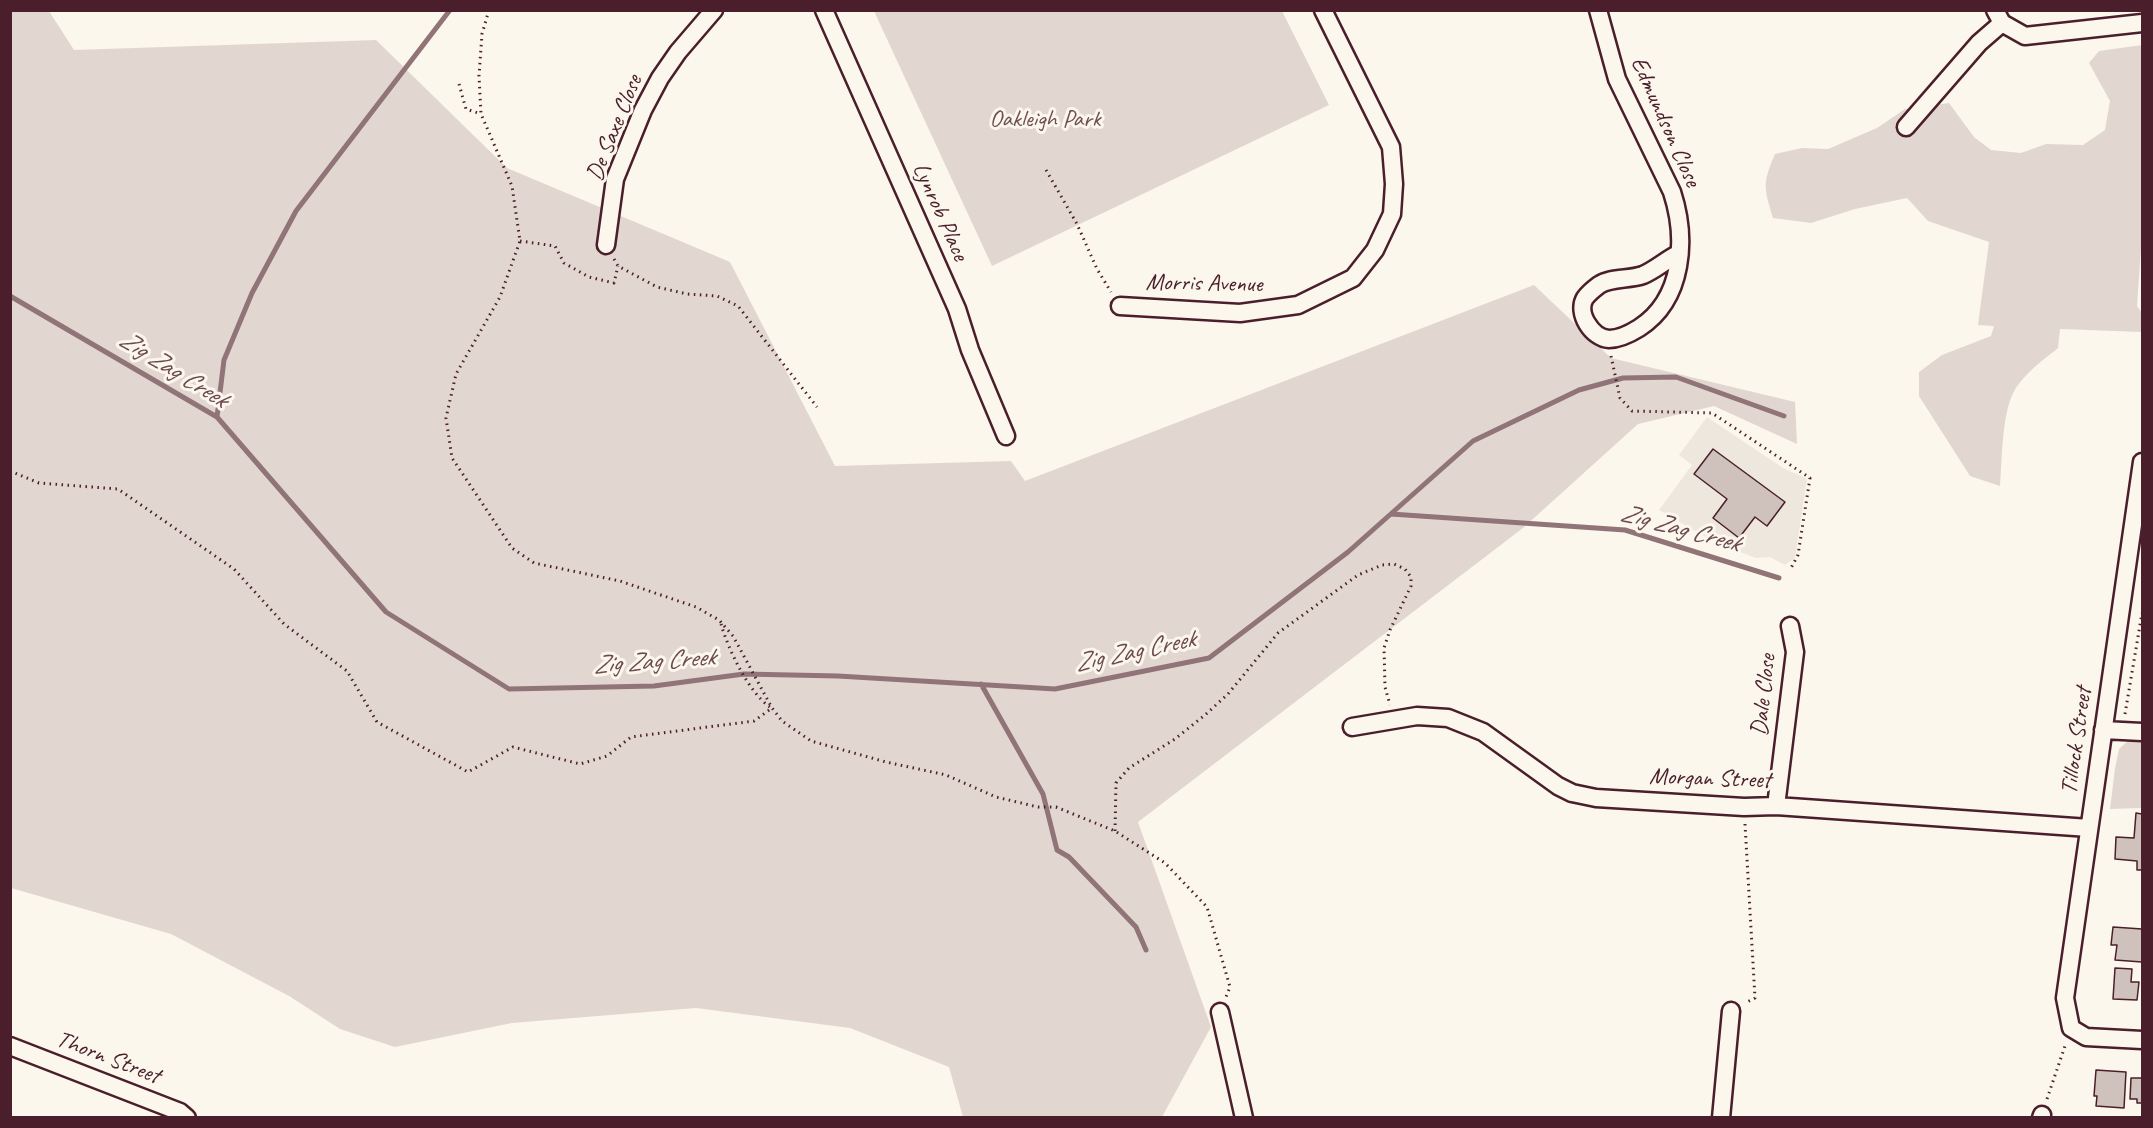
<!DOCTYPE html>
<html>
<head>
<meta charset="utf-8">
<style>
	body { margin:0 }
	#map { position:relative; width:2153px; height:1128px; overflow:hidden; background:#fbf7ec; font-family:Caveat,sans-serif }
	canvas { display:block }
	.frame { position:absolute; inset:0; border:12px solid #4a1f2b; pointer-events:none }
</style>
</head>
<body>
<div id="map">
<canvas width="2153" height="1128"></canvas>
<div class="frame"></div>
</div>
<script>
const context = document.querySelector('canvas').getContext('2d');
context.lineJoin = 'round';
function fill(path, color) {
  context.fillStyle = color;
  context.fill(path, 'evenodd');
}
function trace(path, color, width, dash) {
  context.strokeStyle = color;
  context.lineWidth = width;
  context.lineCap = dash ? 'butt' : 'round';
  context.setLineDash(dash || []);
  context.stroke(path);
}
function write(font, color, halo, rows, align = 'center') {
  context.font = font + ' Caveat,sans-serif';
  context.lineWidth = 6;
  context.setLineDash([]);
  context.textBaseline = 'middle';
  context.strokeStyle = halo;
  context.fillStyle = color;
  for (const [text, x, y, turn = 0] of rows) {
    context.save();
    context.translate(x, y);
    context.rotate((+turn || 0) * Math.PI / 180);
    context.textAlign = isNaN(turn) ? turn : align;
    if (halo) context.strokeText(text, 0, 0);
    context.fillText(text, 0, 0);
    context.restore();
  }
}
const built = new Path2D(`
	M1707,417L1783,468L1807,479L1795,558L1785,565L1770,557L1756,558L1714,542L1659,510L1692,465L1679,455Z`);
const green = new Path2D(`
	M11,11H49L74,50L376,40L507,168L730,262L835,466L1011,461L1025,481L1534,285L1611,358L1795,402L1797,444L1714,406L1638,424L1523,528L1138,822L1211,1027L1162,1117H963L949,1067L850,1028L696,1008L512,1023L395,1047L340,1029L289,996L171,934L11,888Z
	M874,11H1282L1329,105L992,266Z
	M2142,45V235L2137,306L2142,313V332L2060,329L2058,348C2041,362 2019,377 2011,398C2002,421 2002,460 2000,486L1970,476L1919,396V372L1942,355L1991,336L1994,326L1978,325L1989,242L1928,221L1907,198L1855,209L1811,223L1773,218C1764,188 1762,184 1775,154L1802,148L1828,149L1877,128L1905,109L1949,103L1974,137L1991,150L2021,153L2046,144L2083,145L2105,130L2110,101L2089,63L2099,51Z
	M2130,739L2142,740V808L2110,809L2115,768L2119,749Z`);
const stream = new Path2D(`
	M10,296L217,417L386,612L509,689L654,686L744,674L838,676L1055,689L1209,658L1348,552L1473,441L1579,390L1623,378L1676,377L1784,416
	M217,417L224,360L252,293L296,211L450,10
	M1391,514L1625,530L1779,578
	M981,684L1043,794L1057,850L1069,857L1136,927L1146,950`);
const building = new Path2D(`
	M1713,449L1785,502L1767,526L1755,517L1739,538L1713,518L1727,499L1694,474Z
	M2136,813L2142,814V870H2137V861L2115,859L2116,837L2134,838Z
	M2113,927L2142,929V962L2115,960L2117,945H2111Z
	M2115,968L2132,969L2131,982H2139L2137,1000L2113,999Z
	M2096,1070L2126,1072L2124,1108L2096,1106L2097,1096H2094Z
	M2131,1078H2142V1103H2137V1099H2130Z`);
const path = new Path2D(`
	M489,10L482,34L479,76L481,114L512,186L520,241L500,297L456,374L446,418L452,458L512,548L534,563L620,581L696,607L719,620L733,636L772,708L782,721L811,741L886,762L946,775L996,797L1038,807H1056L1115,831L1165,863L1207,907L1230,987L1226,997
	M459,84L466,109L481,114
	M1046,170L1077,224L1097,269L1111,292
	M520,241L555,246L564,263L589,277L614,283L618,266
	M614,259L618,266L657,287L687,294L717,296L738,306L817,407
	M1611,356L1620,398L1632,411L1712,413L1810,478L1798,555L1791,568
	M10,471L39,483L118,489L234,569L284,624L347,671L377,722L468,772L513,747L580,764L607,756L631,737L754,721L772,708
	M721,624C728,649 749,693 770,707
	M2125,714L2142,613
	M1745,824L1755,998L1745,1003
	M1115,831L1116,783L1129,768L1175,739L1205,715L1228,694L1278,633L1358,575L1382,565L1394,564L1405,569L1411,577V586L1390,630L1384,648L1385,687L1390,705
	M2047,1099L2066,1043`);
const minor = new Path2D(`
	M824,10L957,309L970,350L1006,436
	M1598,10L1617,79L1672,192C1687,238 1684,299 1639,328C1631,333 1619,339 1609,339C1592,338 1576,313 1585,298C1588,294 1595,288 1599,285C1611,277 1629,280 1643,275C1655,270 1666,260 1678,254
	M1995,10L2002,23L2025,36L2142,23
	M1906,127L1979,43L2002,23
	M606,245L615,179L643,110L660,78L678,52L714,10
	M1120,306L1240,313L1298,305L1353,278L1375,250L1392,214L1394,184L1391,147L1323,10
	M2142,462L2065,998L2071,1028L2086,1037L2142,1040
	M1352,727L1417,716L1448,718L1483,732L1558,786L1572,793L1596,798L1744,807L1776,806L2089,828
	M2103,730L2142,732
	M1776,806L1795,652L1790,626
	M1220,1012L1244,1118
	M10,1046L180,1112L187,1118
	M1721,1118L1731,1011
	M2041,1118L2042,1115`);
const parkNames = [
	["Oakleigh Park",1045,120]
];
const streetNames = [
	["Edmundson Close",1665,122,66],
	["De Saxe Close",615,128,-68],
	["Lynrob Place",940,212,66],
	["Morris Avenue",1204,284,1],
	["Dale Close",1764,695,-84],
	["Tillock Street",2077,741,-82],
	["Morgan Street",1710,779,2],
	["Thorn Street",108,1058,21]
];
const waterNames = [
	["Zig Zag Creek",173,370,32],
	["Zig Zag Creek",1680,529,15],
	["Zig Zag Creek",1135,652,-12],
	["Zig Zag Creek",654,662,-4]
];
fill(built, '#eee7de');
fill(green, '#e2d7d0');
trace(stream, '#907477', 5);
fill(building, '#cfc2bc');
trace(building, '#4a1f2b', 1.5);
trace(minor, '#4a1f2b', 21);
trace(path, '#4a1f2b', 3, [1.5, 4.5]);
trace(minor, '#fbf7ec', 16);
write('24px', '#704d54', '#fbf7ec', parkNames);
write('24px', '#4a1f2b', '#fbf7ec', streetNames);
write('italic 26px', '#6d4a51', '#fbf7ec', waterNames);
</script>
</body>
</html>
